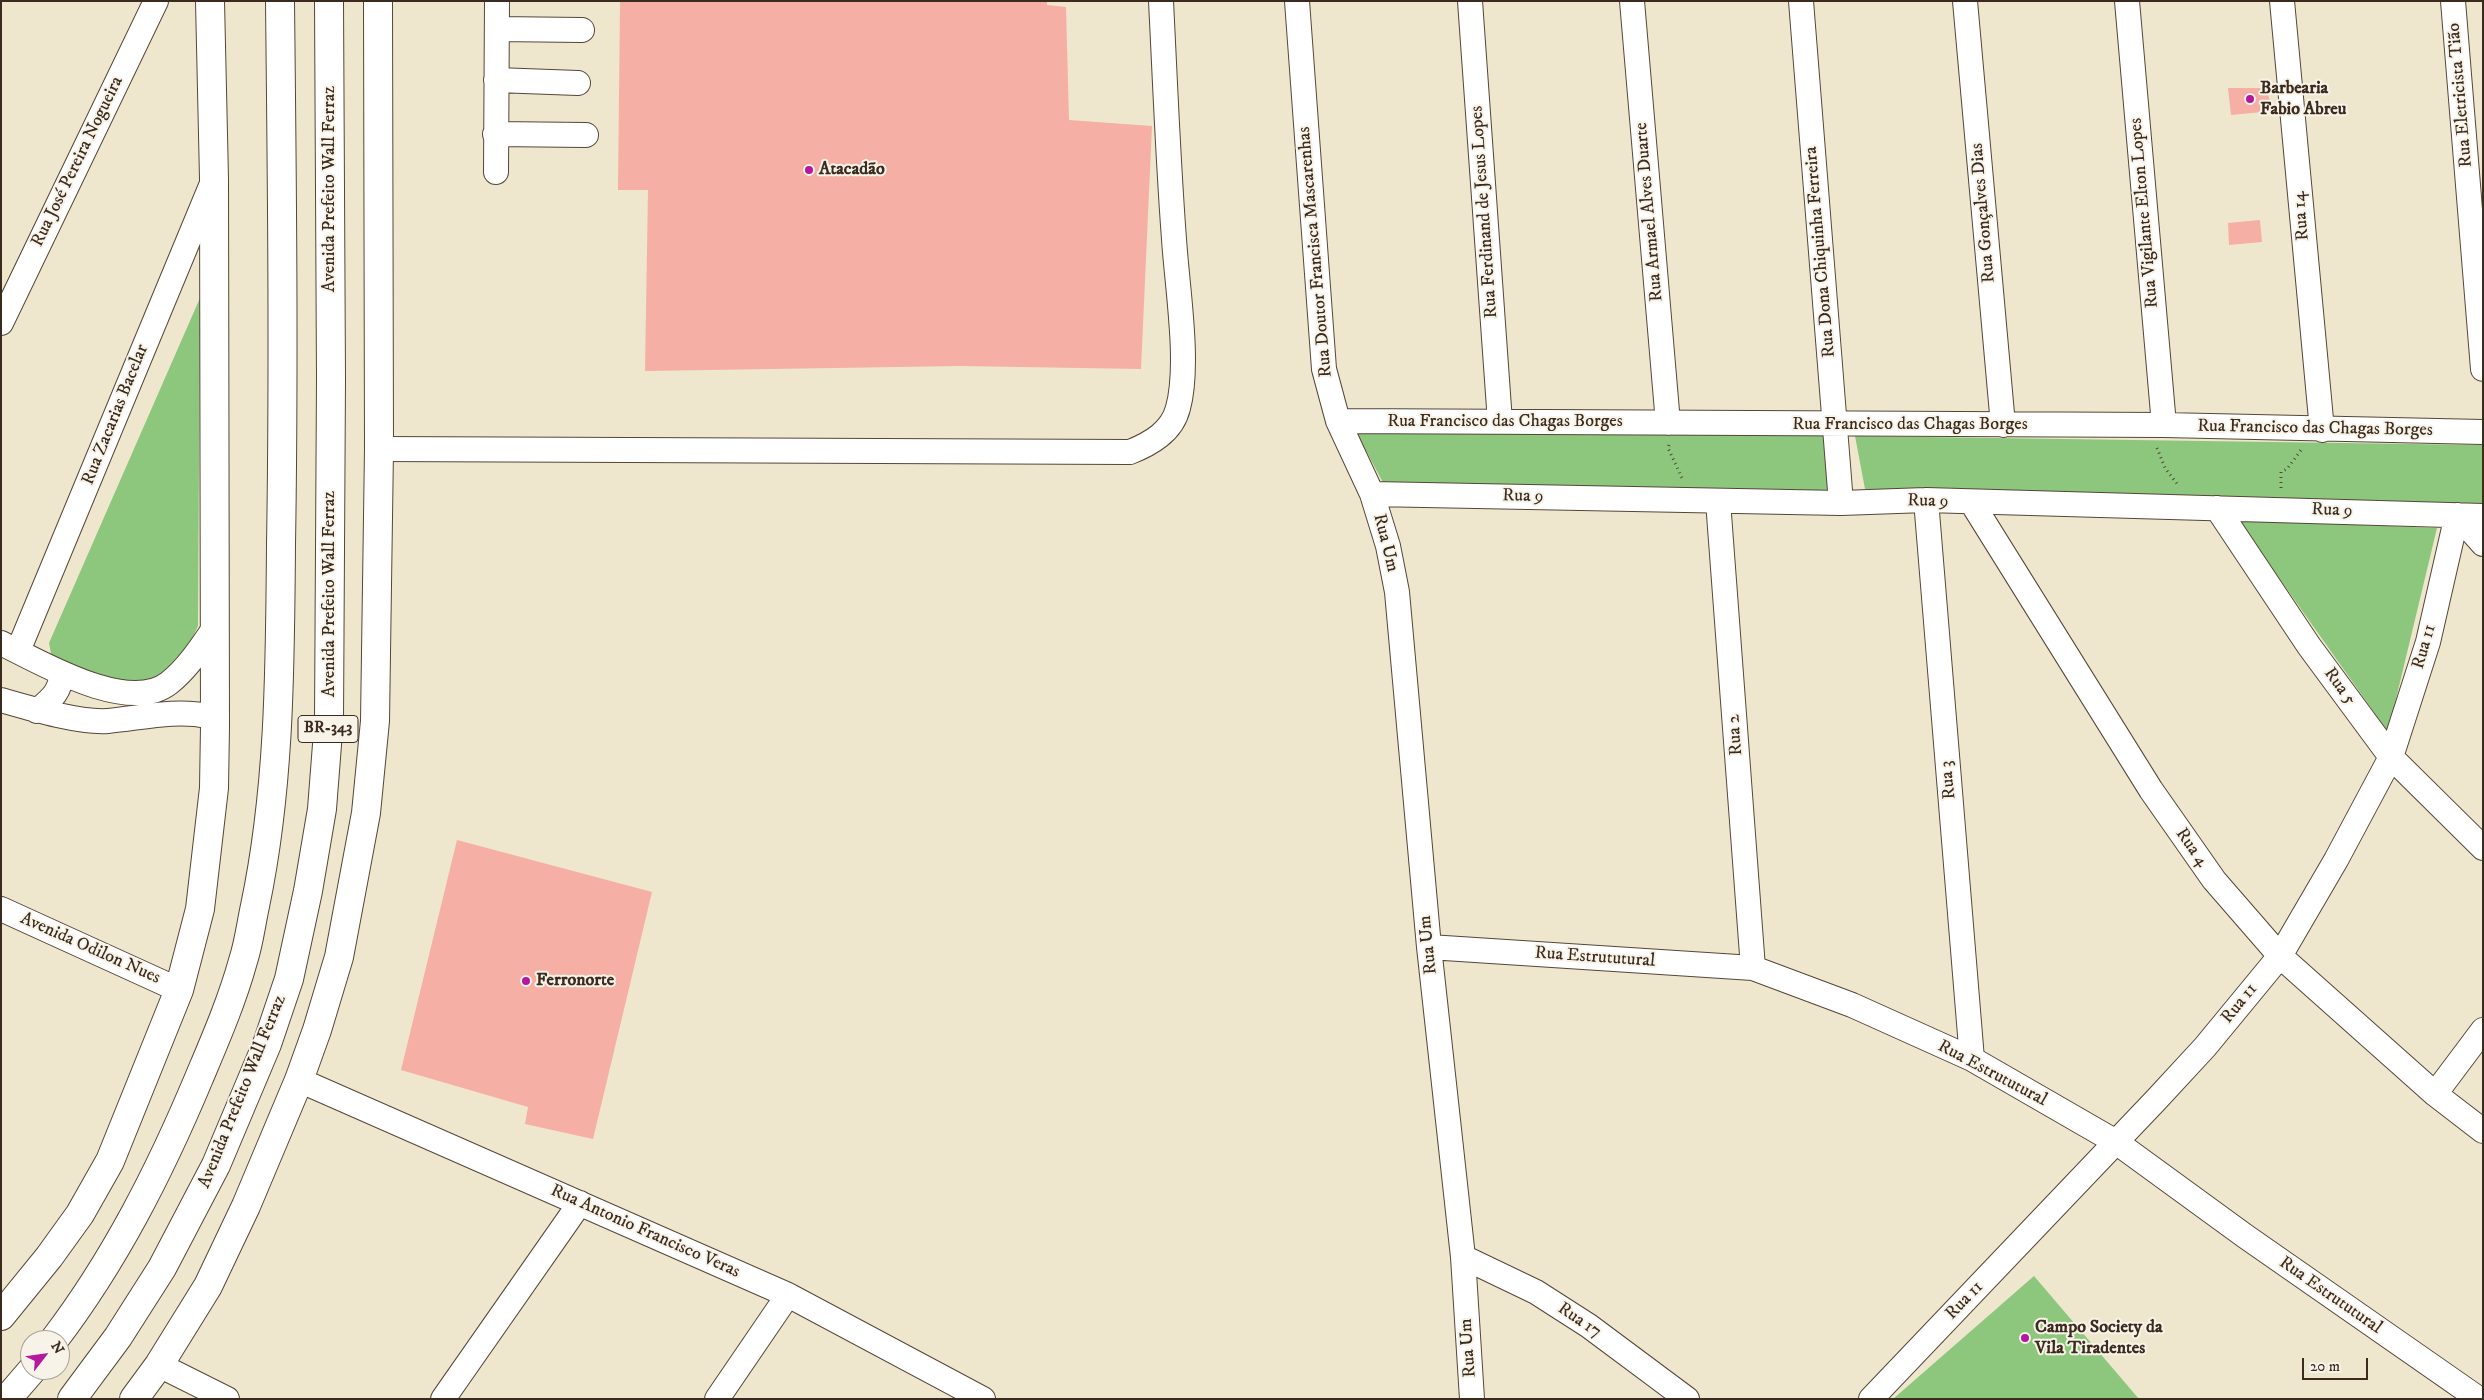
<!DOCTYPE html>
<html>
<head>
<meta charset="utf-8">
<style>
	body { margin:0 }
	#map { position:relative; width:2484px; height:1400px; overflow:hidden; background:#eee7cd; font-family:"IM FELL DW Pica",serif }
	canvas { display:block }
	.frame { position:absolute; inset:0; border:2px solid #3b2a1e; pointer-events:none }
	.north { position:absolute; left:20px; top:1330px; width:50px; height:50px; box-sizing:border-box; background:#f7f3e8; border:1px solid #aca397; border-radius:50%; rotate:60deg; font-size:14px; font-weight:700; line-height:20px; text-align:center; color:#3b2a1e }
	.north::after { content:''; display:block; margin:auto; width:18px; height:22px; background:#b5179e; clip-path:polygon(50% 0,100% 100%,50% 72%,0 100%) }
	.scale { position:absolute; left:2302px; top:1358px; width:66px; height:22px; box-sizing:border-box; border:2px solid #3b2a1e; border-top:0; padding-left:6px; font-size:15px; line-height:18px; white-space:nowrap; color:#3b2a1e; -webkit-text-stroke:4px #f7f3e8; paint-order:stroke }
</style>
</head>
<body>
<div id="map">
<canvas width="2484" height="1400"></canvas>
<div class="frame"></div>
<div class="north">N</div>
<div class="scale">20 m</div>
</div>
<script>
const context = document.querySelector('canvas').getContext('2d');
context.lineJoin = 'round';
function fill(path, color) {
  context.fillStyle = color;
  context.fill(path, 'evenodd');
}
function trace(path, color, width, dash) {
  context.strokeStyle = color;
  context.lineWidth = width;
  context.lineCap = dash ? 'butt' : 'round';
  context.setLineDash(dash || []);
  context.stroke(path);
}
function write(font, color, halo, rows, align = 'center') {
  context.font = font + ' "IM FELL DW Pica",serif';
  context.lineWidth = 4;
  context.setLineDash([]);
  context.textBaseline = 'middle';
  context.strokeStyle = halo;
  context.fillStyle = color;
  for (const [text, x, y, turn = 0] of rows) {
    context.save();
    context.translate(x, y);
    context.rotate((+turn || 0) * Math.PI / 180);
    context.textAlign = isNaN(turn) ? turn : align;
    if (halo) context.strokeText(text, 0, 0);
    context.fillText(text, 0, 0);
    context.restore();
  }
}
const green = new Path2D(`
	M200,298L198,626C192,638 186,656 177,667C146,701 90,674 53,664L49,643Z
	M1356,432L1825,434L1831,497L1387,490Z
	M1855,436L2483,445V505L1865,489Z
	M2238,520L2437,528L2388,732Z
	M2034,1276L2139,1399H1893Z`);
const building = new Path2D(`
	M620,1H1047V5L1066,7L1069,120L1152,126L1141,369L960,366L645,371L648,190H618Z
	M2228,88H2266L2273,111L2231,115Z
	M2260,220L2262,242L2229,245L2228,223Z
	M457,840L652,892L593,1139L525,1124L528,1107L401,1070Z`);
const path = new Path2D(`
	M1669,445L1668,448L1682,478
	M2157,448L2165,468L2178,485
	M2281,488V472L2287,469L2301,450`);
const minor = new Path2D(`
	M1297,1L1324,369L1338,421L1372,494L1388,546L1397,592L1429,947L1463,1257L1472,1399
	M1470,1L1500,422
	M1632,1L1668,423
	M1801,1L1841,503
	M1965,1L2003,425
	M2127,1L2164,425
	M2282,1L2322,430
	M2453,1L2483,369
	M497,29L582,30
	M496,80L578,83
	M495,134L586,135
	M496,172L497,1
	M1,323L156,1
	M1338,421L2164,425L2483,432
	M379,449L1130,452C1150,444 1172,432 1178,408C1190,364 1177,287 1174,239C1168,160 1165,80 1161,1
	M1372,494L1841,503L1926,500L2483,516
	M1926,500L1972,1059
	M1718,501L1753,968
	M1972,503L2151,790L2214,880L2280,956L2435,1094L2483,1131
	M2217,508L2309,646L2391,757L2483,848
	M2457,515L2483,544
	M1,643C40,662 128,715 169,683C188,668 202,646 215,627
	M18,651L213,181
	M1,700C29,708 79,723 108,721C141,718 175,709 208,716L215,726
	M37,711C50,700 61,692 61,674
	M1,909L179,990
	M1429,947L1753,968L1852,1005L1972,1059L2116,1142L2245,1236L2479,1399
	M299,1080L788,1295L983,1399
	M2435,1094L2483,1030
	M1463,1257L1536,1292L1589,1326L1687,1399
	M159,1365L227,1399
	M443,1399L580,1203
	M717,1399L788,1295
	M1871,1399L2156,1100L2205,1047L2280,956L2336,860L2391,757L2428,642L2457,515`);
const major = new Path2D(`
	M1,1316L49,1257L80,1214L110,1161L179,990L200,909L214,788L215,726L214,179L210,1
	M134,1399L159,1365L208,1286L246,1206L299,1080L317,1030L339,957L366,813L375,721L379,449L378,1`);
const highway = new Path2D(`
	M54,1340C115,1260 160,1171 199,1078C215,1040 232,1001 243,961C249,943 251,924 255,906C280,787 280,666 281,545C284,364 282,183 280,1
	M7,1399L32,1370
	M72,1399L118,1337L162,1268L216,1165L267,1044L289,979L308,891L322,809L329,719L331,379L329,1`);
const markers = [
	[2250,99,5,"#b5179e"],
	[809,170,5,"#b5179e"],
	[526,981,5,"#b5179e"],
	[2025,1338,5,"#b5179e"]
];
const shields = [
	[328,729,60]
];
const shieldNames = [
	["BR-343",328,729]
];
const poiNames = [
	["Barbearia",2260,89],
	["Fabio Abreu",2260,110],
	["Atacadão",819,170],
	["Ferronorte",536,981],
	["Campo Society da",2035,1328],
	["Vila Tiradentes",2035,1349]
];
const streetNames = [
	["Rua Eletricista Tião",2461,95,-95],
	["Rua José Pereira Nogueira",78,162,-64],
	["Avenida Prefeito Wall Ferraz",330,189,-90],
	["Rua Ferdinand de Jesus Lopes",1485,212,-94],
	["Rua Armael Alves Duarte",1650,212,-95],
	["Rua Gonçalves Dias",1984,213,-95],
	["Rua Vigilante Elton Lopes",2145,213,-95],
	["Rua 14",2302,216,-95],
	["Rua Doutor Francisca Mascarenhas",1316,252,-95],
	["Rua Dona Chiquinha Ferreira",1821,252,-95],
	["Rua Zacarias Bacelar",116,415,-68],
	["Rua Francisco das Chagas Borges",1505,422],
	["Rua Francisco das Chagas Borges",1910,425],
	["Rua Francisco das Chagas Borges",2315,429,1],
	["Rua 9",1523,497,1],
	["Rua 9",1928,502,1],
	["Rua 9",2332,511,2],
	["Rua Um",1385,543,76],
	["Avenida Prefeito Wall Ferraz",330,594,-90],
	["Rua 11",2425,647,-74],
	["Rua 5",2339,687,54],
	["Rua 2",1736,735,-94],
	["Rua 3",1949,780,-95],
	["Rua 4",2191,848,55],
	["Rua Um",1429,945,-96],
	["Avenida Odilon Nues",90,949,24],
	["Rua Estrututural",1595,958,4],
	["Rua 11",2240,1004,-51],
	["Rua Estrututural",1992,1074,28],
	["Avenida Prefeito Wall Ferraz",243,1092,-68],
	["Rua Antonio Francisco Veras",645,1232,24],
	["Rua Estrututural",2330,1296,35],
	["Rua 11",1965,1301,-46],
	["Rua 17",1579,1321,34],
	["Rua Um",1469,1348,-94]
];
fill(green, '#8cc77d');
fill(building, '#f5afa4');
trace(minor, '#564638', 26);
trace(major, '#564638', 30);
trace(highway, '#564638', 30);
trace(path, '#564638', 3, [1, 4]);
trace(minor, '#fff', 24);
trace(major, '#fff', 28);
trace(highway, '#fff', 28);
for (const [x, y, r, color] of markers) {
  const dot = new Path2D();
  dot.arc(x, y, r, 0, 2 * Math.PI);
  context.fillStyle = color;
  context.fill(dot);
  trace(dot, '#f7f3e8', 2);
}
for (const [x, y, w] of shields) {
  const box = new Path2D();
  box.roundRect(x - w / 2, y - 13.5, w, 27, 4);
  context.fillStyle = '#f7f3e8';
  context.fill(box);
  trace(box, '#3b2a1e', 1);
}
write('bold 16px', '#3b2a1e', null, shieldNames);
write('bold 18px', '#3b2a1e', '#f7f3e8', poiNames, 'left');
write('18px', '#3b2a1e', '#f7f3e8', streetNames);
</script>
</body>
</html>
